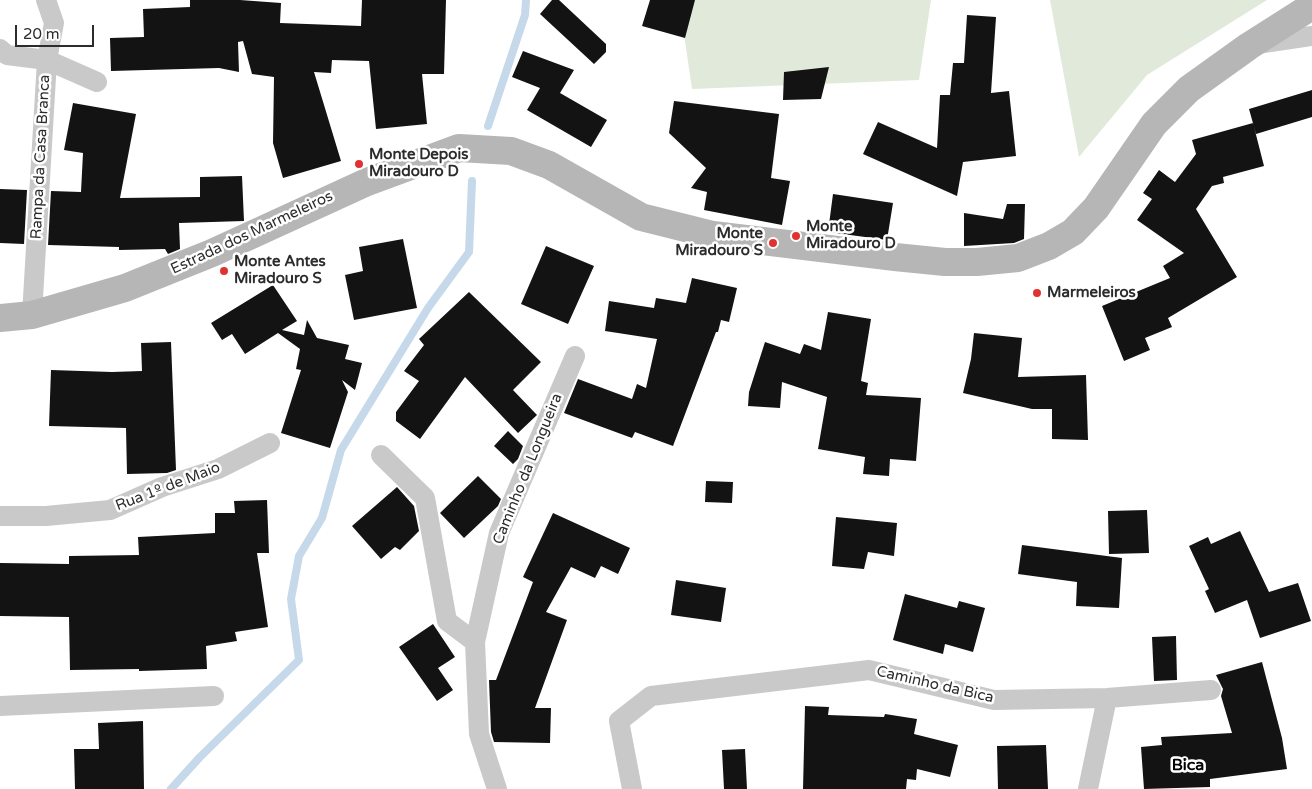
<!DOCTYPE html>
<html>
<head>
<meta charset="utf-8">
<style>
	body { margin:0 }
	#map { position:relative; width:1312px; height:789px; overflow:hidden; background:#fff; font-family:"Varela Round",sans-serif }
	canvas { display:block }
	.scale { position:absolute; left:15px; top:25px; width:79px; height:22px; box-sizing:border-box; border:2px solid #2c2c2c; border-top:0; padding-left:6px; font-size:15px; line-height:18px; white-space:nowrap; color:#2c2c2c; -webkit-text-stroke:4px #fff; paint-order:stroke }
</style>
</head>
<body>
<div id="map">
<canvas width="1312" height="789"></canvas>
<div class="scale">20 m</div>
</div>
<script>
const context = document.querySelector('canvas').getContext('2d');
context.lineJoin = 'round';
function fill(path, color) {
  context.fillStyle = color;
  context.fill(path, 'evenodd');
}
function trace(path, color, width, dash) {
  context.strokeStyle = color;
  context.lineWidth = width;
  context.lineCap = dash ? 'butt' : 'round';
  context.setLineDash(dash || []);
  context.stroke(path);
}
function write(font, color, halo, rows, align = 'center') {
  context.font = font + ' "Varela Round",sans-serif';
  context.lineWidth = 5;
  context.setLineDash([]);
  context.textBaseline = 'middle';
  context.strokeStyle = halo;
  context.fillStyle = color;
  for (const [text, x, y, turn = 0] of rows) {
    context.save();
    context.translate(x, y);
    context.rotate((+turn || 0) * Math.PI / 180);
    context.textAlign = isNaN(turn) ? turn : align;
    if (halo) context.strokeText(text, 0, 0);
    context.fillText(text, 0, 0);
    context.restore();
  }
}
const green = new Path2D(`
	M679,0H931L919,80L692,89Z
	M1050,0H1267L1147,75L1079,157Z`);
const stream = new Path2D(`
	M488,126L525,15L526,0
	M171,789L200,757L299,660L291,599L299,556L322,518L341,450L428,308L469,252L472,181`);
const building = new Path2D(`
	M190,0H240L281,3L280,23L361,26L362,0H446L444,74H422L427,124L376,129L369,61L332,60L331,73L314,72L341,161L283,178L273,143L274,77L252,74L243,41L238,42L239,72L219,68L111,71L110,38L144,37L143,9L190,7Z
	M552,0H559L606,44V52L594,64L540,14Z
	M650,0H695L685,38L642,26Z
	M967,15L996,17L991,93L1009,91L1016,156L963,162L957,196L863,154L878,122L937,148L940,95H950L953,63H964Z
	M523,51L574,70L560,93L607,120L591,147L527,110L540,88L512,77Z
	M829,67L821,99L783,100L784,72Z
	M1312,90V117L1256,134L1249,109Z
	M674,101L779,114L771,178L790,181L782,225L704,210L707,192L691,188L706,168L669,133Z
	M73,103L136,114L120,198L200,197V177L242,176L244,221L179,223L180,249L168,254L165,249L119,250V247L48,245L51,191L81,192L83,153L64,150Z
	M1253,123L1264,166L1223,177L1224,183L1212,186L1196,209L1237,277L1168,318L1172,327L1145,338L1150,350L1124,361L1102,306L1170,278L1163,266L1184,253L1137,220L1152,199L1143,193L1159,170L1175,182L1196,154L1192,140Z
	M0,189L27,190L24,244L0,243Z
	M833,194L893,203L887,240L828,232Z
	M1007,204H1025L1024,239L1014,243L964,246V213L1003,219Z
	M403,239L417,308L354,320L345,275L363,271L359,247Z
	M546,246L594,266L568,324L521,304Z
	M692,278L737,288L729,322L721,320L718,332H716L673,446L635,432L632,438L564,413L578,379L632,399L637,384L646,388L657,339L605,331L609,301L654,308L656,298L686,303Z
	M273,285L297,321L282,330L304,335L307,320L317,338L349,345L345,359L362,363L355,390L342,380L348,392L330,448L281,433L301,370L296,369L300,349L278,333L245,354L232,334L222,340L211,323Z
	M469,292L541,362L513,390L537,415L518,433L465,377L420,439L396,421V412L419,381L404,371L424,345L419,339Z
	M828,312L871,319L861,381L868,383L866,395L921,398L916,461L890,459L889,476L863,474L865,457L818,449L827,397L782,382L780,408L748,406L749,392L765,342L800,354L804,344L821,350Z
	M974,333L1022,338L1018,377L1086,375L1088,440L1052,439V409H1032L963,393L971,359Z
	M171,342L176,470L167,473L127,474L126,428L49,426L51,370L112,372L142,371L141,343Z
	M508,431L523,446L518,459L513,464L494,446Z
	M478,476L501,499L498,506L464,538L440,513Z
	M706,481L733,482L732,503L705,502Z
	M397,487L414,506L419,531L400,550L395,547L381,559L352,526Z
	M267,500L269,553H257L268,627L235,632L237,641L206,646L207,669L139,671V669L70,670L69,617L0,616V563L69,564V556L139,555L138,537L215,533V513H235L234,501Z
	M1147,510L1149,553L1109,554L1108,511Z
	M553,513L630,548L618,574L601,566L595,578L571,567L546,612L567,620L535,708H551L550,743L494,742L491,732L489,680H496L533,582L523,577Z
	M836,517L897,523L894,556L868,552L864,569L832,566Z
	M1240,531L1269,592L1298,583L1311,621L1260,638L1247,600L1215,613L1205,591L1209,589L1189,546L1208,537L1211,544Z
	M1022,545L1122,558L1119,608L1076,606L1077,582L1018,574Z
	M676,580L726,588L721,622L671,615Z
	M905,594L957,608L959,601L985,608L973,652L945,644L943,654L893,640Z
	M433,624L455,657L438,668L453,690L437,701L399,647Z
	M1176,636L1177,680L1154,681L1152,637Z
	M1262,662L1282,738L1287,769L1210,779V787L1144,789L1141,747L1162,745L1161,737L1232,733L1221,696L1223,689L1216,675Z
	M805,706L829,707L828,715L884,717L885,714L917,719L914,734L958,745L950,777L917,769L916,780L907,779L906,789H803Z
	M143,721L144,789H75L74,749H99L98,723Z
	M1046,745L1048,789H998L997,746Z
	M745,749L747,789H724L722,750Z`);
const minor = new Path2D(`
	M1257,44L1312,36
	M0,49L7,55L47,60L97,82
	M32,315L47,60L54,23L46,0
	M381,455L425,498L447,621L475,642
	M0,516H46L110,510L162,487L218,469L270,443
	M0,706L214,696
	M497,789L479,734L475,642L499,533L575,356
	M632,789L619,721L651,696L869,670L994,700L1107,698L1211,690
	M1088,789L1107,698`);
const secondary = new Path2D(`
	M0,318L32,315L125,288L212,253L367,182L459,148L511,151L549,165L641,217L713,235L895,257L945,262H977L1018,258L1049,246L1073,232L1096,208L1154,124L1189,89L1249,46L1312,6`);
const markers = [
	[359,164,5,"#e03231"],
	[796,236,5,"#e03231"],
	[773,243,5,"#e03231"],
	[224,271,5,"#e03231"],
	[1037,293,5,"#e03231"]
];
const poiNames = [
	["Monte Depois",369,155],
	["Miradouro D",369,172],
	["Monte",806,227],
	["Miradouro D",806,244],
	["Monte",763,234,"right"],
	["Miradouro S",763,251,"right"],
	["Monte Antes",234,262],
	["Miradouro S",234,279],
	["Marmeleiros",1047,293]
];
const streetNames = [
	["Rampa da Casa Branca",41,157,-87],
	["Estrada dos Marmeleiros",252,233,-25],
	["Caminho da Longueira",528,469,-68],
	["Rua 1º de Maio",168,487,-21],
	["Caminho da Bica",935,685,13]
];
const neighbourhoodNames = [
	["Bica",1188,766]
];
fill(green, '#e1eada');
trace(stream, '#c6d9ea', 8);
fill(building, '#131313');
trace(minor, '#c9c9c9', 20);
trace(secondary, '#b6b6b6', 28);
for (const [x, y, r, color] of markers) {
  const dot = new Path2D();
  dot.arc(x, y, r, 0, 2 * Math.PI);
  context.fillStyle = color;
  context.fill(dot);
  trace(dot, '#fff', 2);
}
write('bold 15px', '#2c2c2c', '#fff', poiNames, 'left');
write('15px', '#2c2c2c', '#fff', streetNames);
write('bold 16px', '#000', '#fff', neighbourhoodNames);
</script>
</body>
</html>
